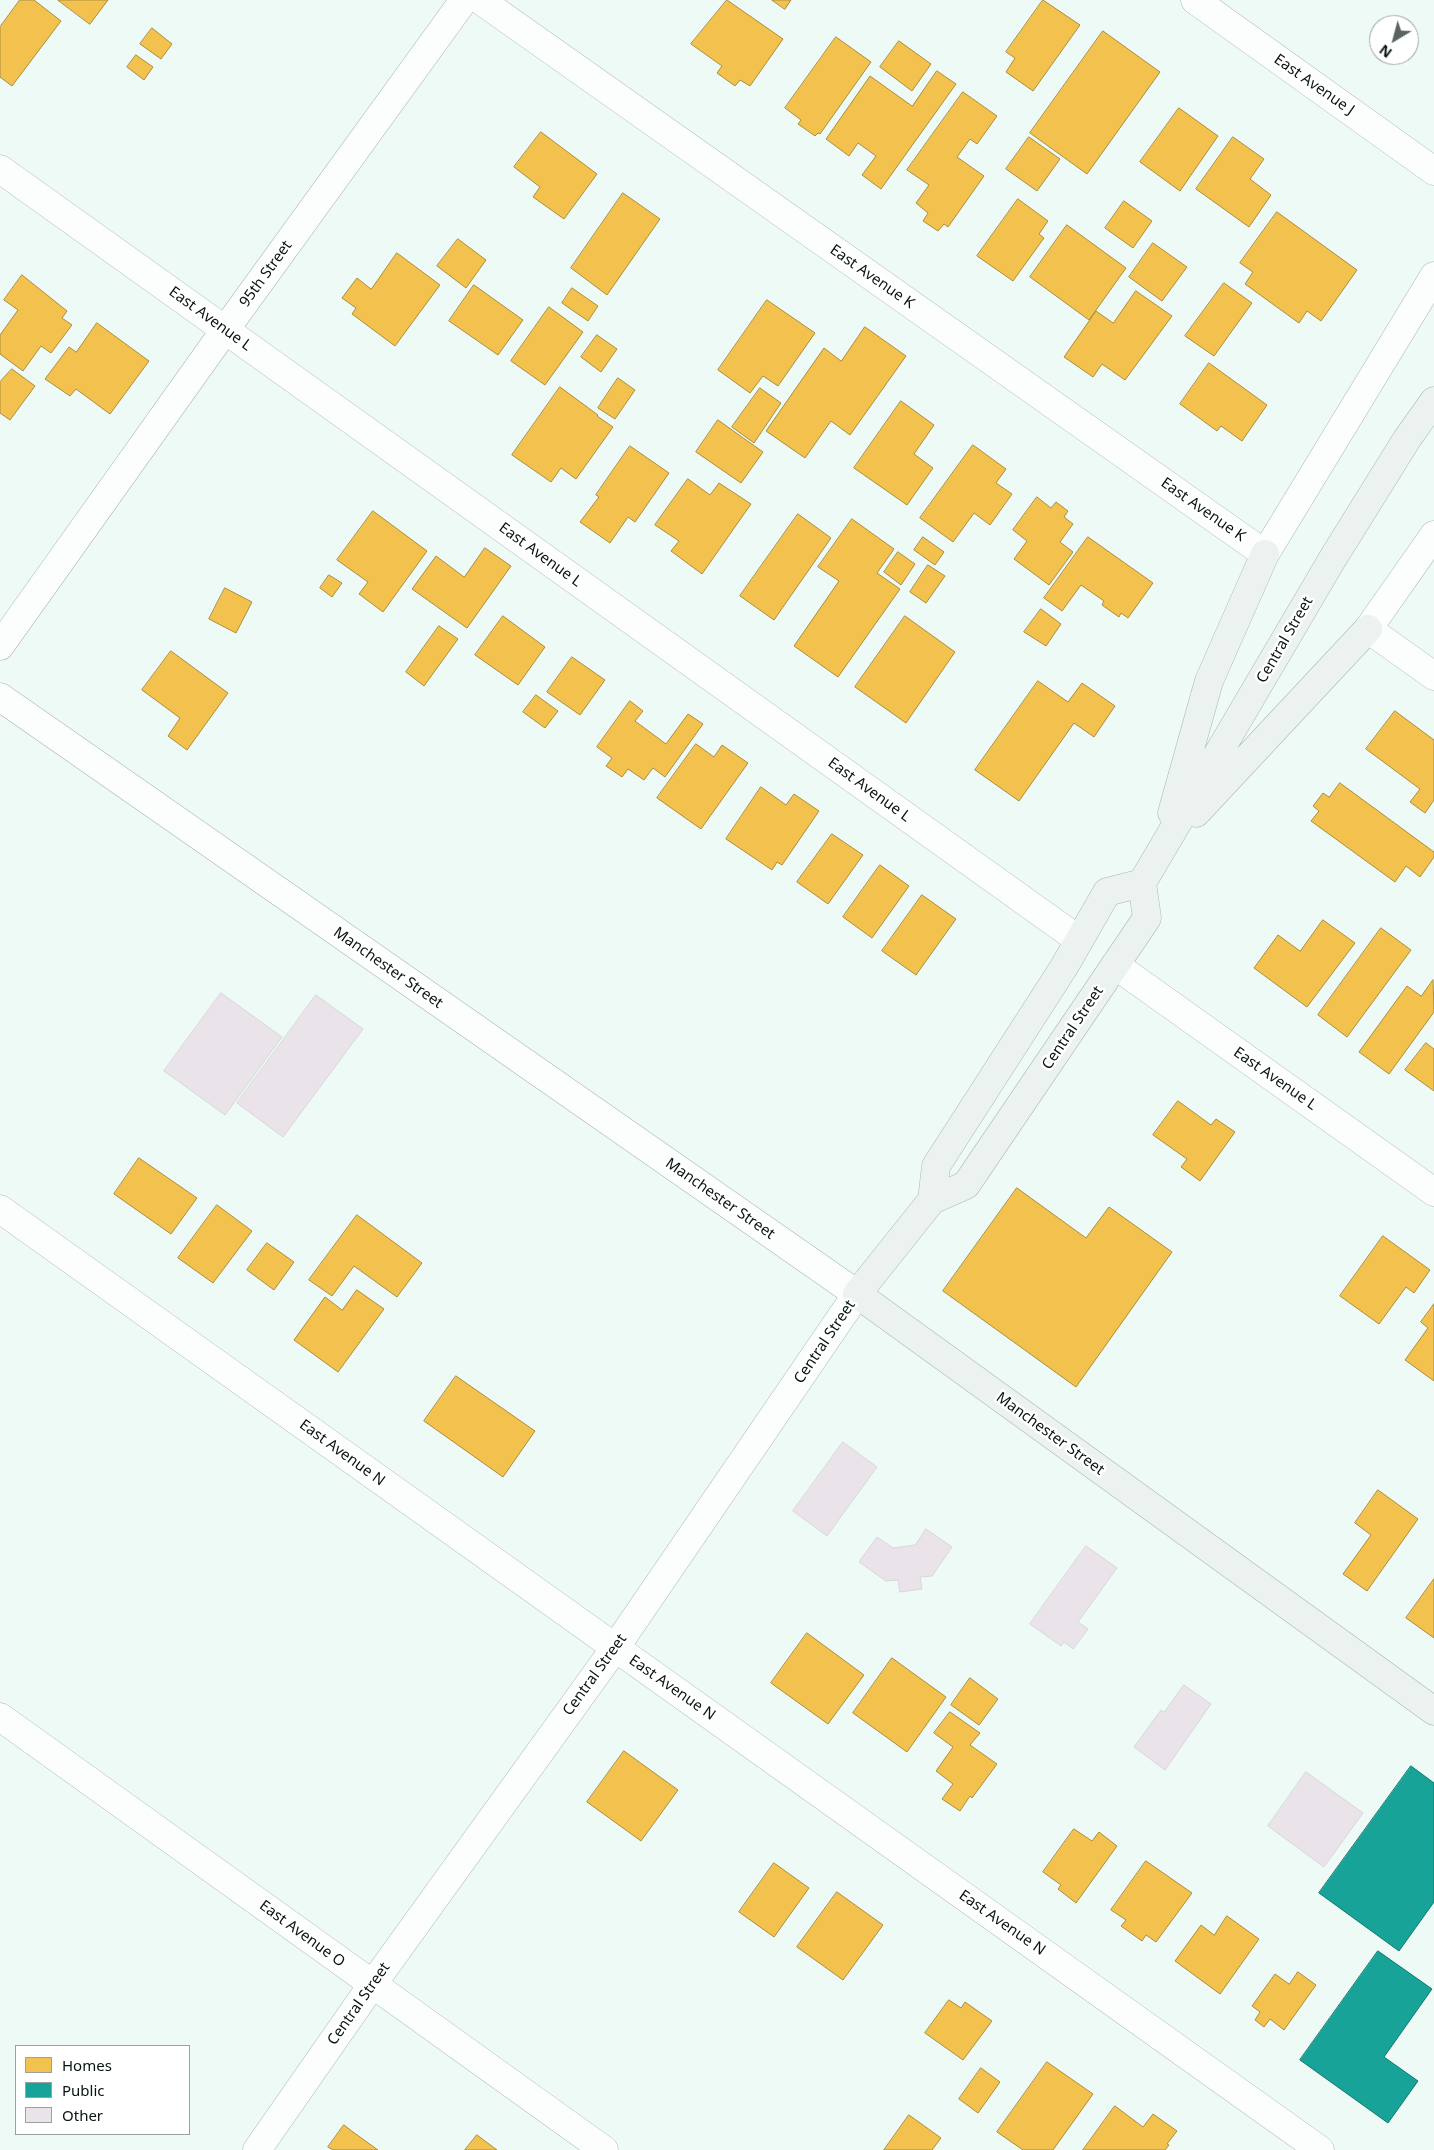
<!DOCTYPE html>
<html>
<head>
<meta charset="utf-8">
<style>
	body { margin:0 }
	#map { position:relative; width:1434px; height:2150px; overflow:hidden; background:#eefaf6; font-family:"Noto Sans",sans-serif }
	canvas { display:block }
	.legend { position:absolute; left:15px; top:2045px; width:175px; height:90px; box-sizing:border-box; background:#fff; border:1px solid #9ca1a0; margin:0; padding:6px 9px; list-style:none; font-size:15px; color:#081411 }
	.legend li { display:flex; align-items:center; gap:10px; height:25px }
	.legend b { width:25px; border:1px solid #9ca1a0 }
	.north { position:absolute; left:1369px; top:15px; width:50px; height:50px; box-sizing:border-box; background:#fff; border:1px solid #9ca1a0; border-radius:50%; rotate:217deg; font-size:14px; font-weight:700; line-height:20px; text-align:center; color:#081411 }
	.north::after { content:''; display:block; margin:auto; width:18px; height:22px; background:#586461; clip-path:polygon(50% 0,100% 100%,50% 72%,0 100%) }
</style>
</head>
<body>
<div id="map">
<canvas width="1434" height="2150"></canvas>
<ul class="legend">
<li><b style="height:14px;background:#f2c14e"></b>Homes</li>
<li><b style="height:14px;background:#17a398"></b>Public</li>
<li><b style="height:14px;background:#eae3e9"></b>Other</li>
</ul>
<div class="north">N</div>
</div>
<script>
const context = document.querySelector('canvas').getContext('2d');
context.lineJoin = 'round';
function fill(path, color) {
  context.fillStyle = color;
  context.fill(path, 'evenodd');
}
function trace(path, color, width, dash) {
  context.strokeStyle = color;
  context.lineWidth = width;
  context.lineCap = dash ? 'butt' : 'round';
  context.setLineDash(dash || []);
  context.stroke(path);
}
function write(font, color, halo, rows, align = 'center') {
  context.font = font + ' "Noto Sans",sans-serif';
  context.lineWidth = 5;
  context.setLineDash([]);
  context.textBaseline = 'middle';
  context.strokeStyle = halo;
  context.fillStyle = color;
  for (const [text, x, y, turn = 0] of rows) {
    context.save();
    context.translate(x, y);
    context.rotate((+turn || 0) * Math.PI / 180);
    context.textAlign = isNaN(turn) ? turn : align;
    if (halo) context.strokeText(text, 0, 0);
    context.fillText(text, 0, 0);
    context.restore();
  }
}
const homes = new Path2D(`
	M20,0H34L61,21L12,86L0,77V27Z
	M58,0H108L90,24Z
	M727,0L783,39L750,86L740,80L735,86L717,73L722,66L691,44Z
	M772,0H791L785,9Z
	M1043,0L1080,25L1033,91L1006,72L1015,58L1006,52Z
	M152,28L172,44L161,59L140,44Z
	M1103,31L1160,72L1087,174L1030,133Z
	M836,37L871,62L820,134L818,133L815,136L798,124L801,120L785,108Z
	M899,41L931,64L912,91L880,67Z
	M136,55L153,67L144,80L127,67Z
	M937,71L956,84L881,189L862,175L876,156L858,143L849,156L826,139L870,76L912,106Z
	M963,92L997,116L977,144L970,139L957,157L984,176L948,227L944,224L938,231L923,221L928,213L916,203L929,185L907,170Z
	M1179,108L1218,136L1180,191L1140,162Z
	M541,132L597,174L564,219L533,197L540,187L514,167Z
	M1029,137L1060,159L1037,191L1006,169Z
	M1233,137L1264,159L1250,179L1271,195L1249,227L1196,189Z
	M623,193L660,219L607,295L571,268Z
	M1018,199L1048,221L1039,234L1044,238L1013,281L977,256Z
	M1124,201L1152,221L1133,248L1105,228Z
	M1277,212L1357,270L1321,321L1307,311L1299,323L1245,284L1253,272L1240,263Z
	M1067,225L1126,268L1089,320L1030,277Z
	M458,239L486,260L466,288L437,266Z
	M1153,243L1187,267L1162,301L1129,277Z
	M397,253L440,285L395,346L352,314L356,308L342,298L357,278L371,289Z
	M22,275L67,311L62,318L72,325L51,353L41,346L23,371L0,354V335L18,310L4,300Z
	M1224,283L1252,303L1214,356L1185,336Z
	M474,285L523,320L498,355L449,321Z
	M572,288L598,306L588,321L562,303Z
	M1136,291L1172,316L1125,380L1102,364L1093,377L1064,357L1096,311L1113,323Z
	M767,300L815,333L778,386L763,376L750,393L718,370Z
	M549,307L583,332L545,385L511,361Z
	M97,323L149,361L110,414L76,389L70,396L45,379L69,347L76,352Z
	M865,327L906,356L850,435L831,421L805,458L766,431L824,348L841,361Z
	M597,335L617,349L601,372L581,357Z
	M1209,363L1267,405L1242,441L1221,426L1217,431L1180,404Z
	M12,369L35,386L10,420L0,413V382Z
	M618,378L635,390L615,419L598,408Z
	M560,387L598,415L597,416L613,427L576,479L561,468L551,482L512,455Z
	M760,388L781,403L754,443L732,427Z
	M901,401L934,425L914,454L933,468L907,505L854,468Z
	M718,420L763,452L741,483L696,452Z
	M973,445L1006,469L996,483L1012,494L990,525L974,513L953,542L920,518Z
	M630,446L669,473L635,522L628,517L610,543L580,522L599,497L596,495Z
	M688,479L710,495L719,483L751,504L702,574L671,551L679,541L655,525Z
	M1037,497L1051,508L1056,502L1068,511L1064,517L1073,524L1060,542L1073,552L1049,585L1014,559L1027,541L1013,530Z
	M373,511L427,551L383,612L359,594L368,582L337,560Z
	M798,514L831,538L774,620L740,596Z
	M852,519L894,549L877,573L900,589L838,677L794,646L839,581L818,567Z
	M923,537L944,552L935,565L914,550Z
	M1088,537L1153,583L1128,618L1121,613L1119,617L1102,605L1104,601L1081,585L1062,611L1044,598Z
	M485,548L511,566L467,628L412,589L436,556L464,577Z
	M898,552L915,564L901,585L884,572Z
	M928,565L945,576L926,603L910,592Z
	M329,575L342,583L332,597L320,588Z
	M225,588L252,602L236,633L209,619Z
	M1041,609L1061,624L1046,646L1024,632Z
	M503,616L545,647L518,685L475,655Z
	M905,616L955,652L906,723L855,687Z
	M439,626L458,639L424,686L406,672Z
	M171,651L228,693L187,750L168,736L180,718L142,690Z
	M572,657L605,680L580,715L547,692Z
	M1038,681L1068,702L1082,683L1115,706L1094,737L1074,723L1019,801L975,770Z
	M536,695L558,711L545,728L523,712Z
	M630,701L643,711L635,721L666,744L688,714L703,724L665,777L653,768L644,780L628,769L622,777L606,766L612,758L597,747Z
	M1395,711L1434,740V800L1425,813L1410,802L1420,789L1366,749Z
	M696,744L714,757L722,745L748,763L701,829L657,798Z
	M1340,783L1434,852V857L1420,877L1406,866L1395,882L1311,821L1319,811L1313,806L1323,793L1329,797Z
	M761,787L786,805L794,794L819,811L782,865L777,862L772,870L726,839Z
	M832,834L863,855L828,904L797,882Z
	M880,865L909,886L872,938L843,917Z
	M922,895L956,919L916,975L882,951Z
	M1323,920L1355,943L1307,1007L1254,968L1278,935L1300,951Z
	M1381,928L1411,950L1347,1037L1318,1015Z
	M1433,980L1434,1012L1389,1074L1359,1052L1407,986L1421,996Z
	M1426,1043L1434,1049V1091L1405,1070Z
	M1178,1101L1211,1125L1216,1119L1235,1132L1200,1181L1181,1167L1187,1159L1153,1135Z
	M139,1158L197,1198L171,1234L114,1194Z
	M1017,1188L1086,1238L1109,1207L1172,1252L1076,1387L943,1291Z
	M217,1205L252,1231L213,1283L178,1258Z
	M357,1215L422,1263L397,1297L354,1266L332,1296L309,1280Z
	M1383,1236L1430,1270L1414,1293L1406,1287L1379,1324L1340,1296Z
	M267,1243L294,1262L274,1290L247,1270Z
	M357,1290L384,1309L338,1372L294,1340L325,1297L342,1310Z
	M1434,1304V1381L1405,1360L1428,1328L1421,1322Z
	M456,1376L535,1431L503,1477L424,1421Z
	M1378,1490L1418,1519L1367,1591L1343,1574L1371,1535L1355,1523Z
	M1434,1579V1638L1406,1618Z
	M807,1633L864,1675L828,1724L771,1683Z
	M892,1658L946,1697L907,1752L853,1713Z
	M970,1678L998,1699L979,1725L951,1705Z
	M950,1712L980,1733L970,1745L997,1764L972,1798L970,1796L960,1811L942,1799L953,1784L936,1771L953,1747L934,1733Z
	M624,1751L678,1790L641,1841L587,1802Z
	M1074,1829L1092,1841L1099,1832L1117,1846L1076,1903L1058,1889L1061,1885L1043,1872Z
	M1146,1861L1192,1893L1156,1942L1146,1935L1142,1941L1121,1926L1126,1920L1111,1910Z
	M774,1863L809,1888L774,1937L739,1912Z
	M837,1892L883,1925L843,1980L797,1947Z
	M1227,1916L1259,1939L1220,1994L1175,1961L1201,1925L1214,1935Z
	M1298,1972L1316,1985L1284,2030L1270,2019L1264,2027L1255,2020L1260,2012L1252,2006L1275,1974L1289,1984Z
	M949,2000L961,2008L965,2002L992,2021L963,2060L925,2033Z
	M1047,2062L1093,2094L1053,2150H1023L997,2132Z
	M981,2068L1000,2082L978,2113L959,2099Z
	M1115,2106L1143,2127L1153,2114L1177,2131L1167,2144L1169,2145L1165,2150H1083Z
	M909,2115L941,2138L932,2150H884Z
	M344,2125L353,2132L378,2150H333L328,2147Z
	M477,2135L497,2150H465Z`);
const public = new Path2D(`
	M1411,1766L1434,1783V1902L1399,1951L1319,1893Z
	M1378,1951L1432,1989L1384,2057L1418,2081L1388,2123L1300,2060Z`);
const building = new Path2D(`
	M221,993L282,1037L225,1115L164,1071Z
	M316,995L363,1029L283,1137L237,1103Z
	M843,1442L877,1467L827,1536L793,1511Z
	M926,1529L952,1547L932,1576L920,1577L922,1589L900,1592L898,1580L886,1581L859,1562L877,1537L893,1548L915,1545Z
	M1086,1546L1117,1568L1078,1622L1088,1629L1073,1649L1064,1642L1061,1646L1030,1624Z
	M1184,1685L1211,1704L1165,1770L1134,1747L1161,1710L1164,1712Z
	M1306,1772L1363,1813L1324,1867L1268,1826Z`);
const minor = new Path2D(`
	M480,0L1265,554L1434,276
	M1195,0L1434,171
	M0,169L1079,940
	M1434,535L1368,629L1434,676
	M0,646L225,330L464,0
	M1115,965L1434,1192
	M0,1209L1320,2150
	M0,1717L604,2150
	M257,2150L372,1985L615,1648L857,1294`);
const tertiary = new Path2D(`
	M0,697L857,1294`);
const secondary = new Path2D(`
	M1434,401L1407,439L1333,558L1142,883L1147,918L966,1185L932,1200L857,1294L1434,1711
	M1172,813L1209,681L1265,554
	M1196,813L1368,629
	M932,1200L936,1166L1064,967L1107,892L1142,883`);
const streetNames = [
	["East Avenue J",1314,85,35],
	["95th Street",266,274,-54],
	["East Avenue K",872,277,35],
	["East Avenue L",210,319,36],
	["East Avenue K",1203,510,35],
	["East Avenue L",540,555,36],
	["Central Street",1285,640,-60],
	["East Avenue L",869,790,36],
	["Manchester Street",388,968,35],
	["Central Street",1073,1028,-56],
	["East Avenue L",1275,1079,35],
	["Manchester Street",720,1199,35],
	["Central Street",825,1342,-56],
	["Manchester Street",1050,1434,36],
	["East Avenue N",342,1453,36],
	["Central Street",595,1675,-54],
	["East Avenue N",672,1688,35],
	["East Avenue N",1002,1923,35],
	["East Avenue O",302,1934,36],
	["Central Street",359,2004,-55]
];
fill(homes, '#f2c14e');
trace(homes, '#ac8d3c', 1);
fill(public, '#17a398');
trace(public, '#127870', 1);
fill(building, '#eae3e9');
trace(building, '#d7d7d8', 1);
trace(minor, '#abb6b2', 29);
trace(tertiary, '#abb6b2', 29);
trace(secondary, '#abb6b2', 29);
trace(minor, '#fcfefe', 28);
trace(tertiary, '#fcfefe', 28);
trace(secondary, '#ebf2f0', 28);
write('15px', '#081411', '#fff', streetNames);
</script>
</body>
</html>
